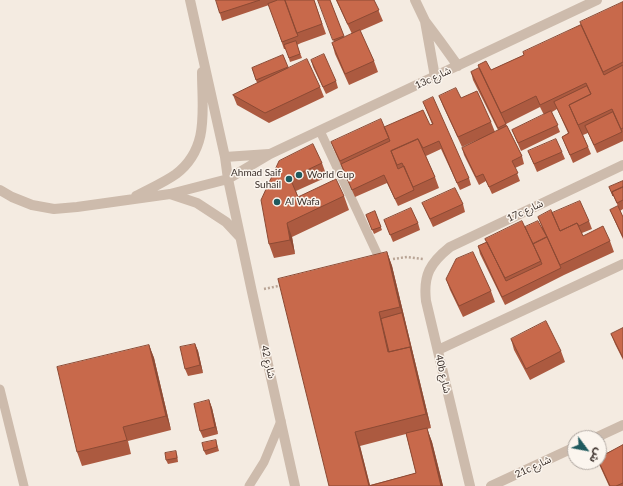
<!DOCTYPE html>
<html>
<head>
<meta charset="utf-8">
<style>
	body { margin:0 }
	#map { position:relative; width:623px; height:486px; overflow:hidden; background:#f4ebe1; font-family:Lato,"Noto Sans Arabic",sans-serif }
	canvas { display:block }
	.north { position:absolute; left:567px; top:430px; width:40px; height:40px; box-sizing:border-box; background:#fbf5ee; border:1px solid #aea6a0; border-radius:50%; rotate:122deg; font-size:11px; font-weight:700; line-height:16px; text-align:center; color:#3b302b }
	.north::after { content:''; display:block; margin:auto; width:14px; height:18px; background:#1f5a5e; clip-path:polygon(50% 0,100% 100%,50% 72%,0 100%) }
</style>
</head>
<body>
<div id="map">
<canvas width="623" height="486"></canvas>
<div class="north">ش</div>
</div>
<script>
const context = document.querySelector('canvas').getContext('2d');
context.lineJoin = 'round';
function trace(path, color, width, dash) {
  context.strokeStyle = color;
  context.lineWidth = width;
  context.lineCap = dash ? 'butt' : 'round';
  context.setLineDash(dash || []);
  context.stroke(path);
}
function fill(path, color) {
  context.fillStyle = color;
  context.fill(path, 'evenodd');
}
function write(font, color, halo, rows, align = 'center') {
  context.font = font + ' Lato,"Noto Sans Arabic",sans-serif';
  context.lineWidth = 3;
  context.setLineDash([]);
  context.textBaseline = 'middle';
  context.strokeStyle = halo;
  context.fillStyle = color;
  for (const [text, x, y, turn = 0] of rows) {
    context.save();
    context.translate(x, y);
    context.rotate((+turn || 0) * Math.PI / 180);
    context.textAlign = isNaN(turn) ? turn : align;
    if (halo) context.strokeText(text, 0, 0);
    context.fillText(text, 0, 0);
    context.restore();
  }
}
const path = new Path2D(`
	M393,259L407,257L423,259
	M264,289L283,285`);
const service = new Path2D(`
	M320,131L381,262
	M0,389L24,486
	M249,486L264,462L281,421`);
const minor = new Path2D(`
	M190,0L225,157L228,179L252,292L295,486
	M415,0L425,21L440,41L458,66
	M425,21L435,77
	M225,157L269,154
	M0,190L12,197L32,205L54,209L77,207L170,194L228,179L270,154L597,0
	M170,194L197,203L226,222L240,237
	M136,196C149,189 165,182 176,174C210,148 202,110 202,72
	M438,350L623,264
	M595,438L623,425
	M470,486L426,301C423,275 430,263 450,247L623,165
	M491,486L575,447`);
const wall = new Path2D(`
	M216,0H314L326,34L301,43L300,41L301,43L297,45L302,58L290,62L286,49H284L269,5L222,21Z
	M318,0H330L344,37L352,34L336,0H374L383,21L360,31L374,61L378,72L349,85L335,54L332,43L334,42Z
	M623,2V141L597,153L588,133L583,135L591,154L573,163L562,137L568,133L557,109L552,112L560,132L521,151L512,130L544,115L540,107L506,124L522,156L524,164L515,168L520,181L492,194L486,181L479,185L464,155L462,148L479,139L462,147L443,106L439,96L461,98L491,122L495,132L498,130L473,80L471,72L479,68L478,65L491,70L524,55Z
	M283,55L288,68L320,87L324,97L269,123L237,105L233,95L257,83L252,68Z
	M311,60L336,81L338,88L326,94L313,67Z
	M423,102L469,178L471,185L460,190L441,149L426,156L435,177L439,188L398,206L387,183L355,197L335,152L331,142L384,127L430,125L432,124Z
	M528,151L562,152L565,159L537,172Z
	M279,161L322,163L327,177L296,191L298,197L344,196L349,210L292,237L295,254L274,258L269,244Z
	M623,181V209L620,211L623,217V239L613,217L610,210L618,206L609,187Z
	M422,203L463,204L465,212L433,227Z
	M375,211L382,230L374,234L366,215Z
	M552,213L589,221L592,229L582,233L583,236L610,241L614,252L564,275L505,305L480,254L478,246L487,242L485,239L525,227H542L538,217Z
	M384,220L418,223L420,230L393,242Z
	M387,252L392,266L431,428L427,429L432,442L443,486H329ZM406,434L416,473L370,485L360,446Z
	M446,279L491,291L495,302L463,317L450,290Z
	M623,328V360L615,344L611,334Z
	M511,339L561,351L565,362L530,380L514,350Z
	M195,344L198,351L203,373L188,376L185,369Z
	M149,345L154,358L171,430L128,441L131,454L82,466L77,452Z
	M209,400L212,408L218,434L203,438L200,431Z
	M217,444L219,451L206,455L204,451Z
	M623,445V486H609L598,462H599L605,454Z
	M177,454L178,462L168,464L166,460Z`);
const shadedWall = new Path2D(`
	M287,223L292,237L295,254L290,240Z
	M387,252L392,266L431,428L426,414L402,313L400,307Z
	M379,312L384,326L392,358L388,352Z
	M195,344L198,351L203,373L200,365Z
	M149,345L154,358L171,430L166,416Z
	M209,400L212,408L218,434L215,427Z
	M427,428L432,442L443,486H441Z
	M355,432L360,446L370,486H369Z`);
const building = new Path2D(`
	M216,0H260L220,13Z
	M278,0H285L298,36L282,42L268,4Z
	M285,0H314L322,24L297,33Z
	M318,0H330L344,36L333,40Z
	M337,0H374L379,10L348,24Z
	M623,2V62L603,72L580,22Z
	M581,25L604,75L623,65V128L621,129L612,109L578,125L569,105L591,94L586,83L540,105L536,96L501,113L478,65L486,61L491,70L524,55L523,52Z
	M360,30L374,61L345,74L332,43Z
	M296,41L300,54L289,58L284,45Z
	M324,54L336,81L323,87L311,60Z
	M283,55L288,67L256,80L252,68Z
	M307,59L320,87L265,113L233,95Z
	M479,68L506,124L498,128L471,72Z
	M587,86L591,94L569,105L588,147L570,155L562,137L569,133L554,102Z
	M456,88L461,98L477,91L491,122L458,137L439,96Z
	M433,97L469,178L457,183L439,141L423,148L418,139L391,151L398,169L404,166L414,190L395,199L384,175L352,190L341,164L390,141L384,127L423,110L430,125L433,124L423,102Z
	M551,111L558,125L518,143L512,130Z
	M613,112L622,132L594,145L585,126Z
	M381,119L389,138L340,161L331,142Z
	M507,126L522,156L512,161L518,173L489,187L483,174L476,177L462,148Z
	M418,139L435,177L413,187L402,163L397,165L391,151Z
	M556,139L562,152L534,164L528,151Z
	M313,144L322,163L290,178L298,197L336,179L344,196L287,223L290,240L269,244L261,200L279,161Z
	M623,181V187L612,192L613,196L609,187Z
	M623,187V200L617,203L612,192Z
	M455,188L463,204L430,219L422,203Z
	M580,201L589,221L579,226L577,223L560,231L552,213Z
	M618,206L623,217V237L610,210Z
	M411,208L418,223L390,235L384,220Z
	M551,210L560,231L577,223L583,236L603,226L610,241L560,265L538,217Z
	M375,211L381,227L372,230L366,215Z
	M522,221L541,261L505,278L485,239Z
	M538,221L547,237L533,244L525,227Z
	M547,237L561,268L502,297L478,246L487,242L506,281L542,264L533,244Z
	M387,252L400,307L379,312L388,352L410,347L426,414L355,432L369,486L416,473L406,433L427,428L441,486H329L278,279Z
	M473,252L491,291L459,306L446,279L456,259Z
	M402,313L412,353L410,347L389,352L381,319Z
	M546,321L561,351L526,369L511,339Z
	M623,328V358L611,334Z
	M195,344L200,365L185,369L180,347Z
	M149,345L166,416L123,427L127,440L77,452L57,367Z
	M209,400L215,427L200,431L194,404Z
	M216,440L217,447L204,451L202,443Z
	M623,445V483L616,486H610L599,462V449L602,448L605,454Z
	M176,451L177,458L166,460L165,453Z`);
const markers = [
	[299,175,4,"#1f5a5e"],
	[289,179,4,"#1f5a5e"],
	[277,202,4,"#1f5a5e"]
];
const streetNames = [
	["13c شارع",433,78,-25],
	["17c شارع",525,211,-25],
	["شارع 42",268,362,77],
	["40b شارع",443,374,77],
	["21c شارع",533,467,-25]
];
const poiNames = [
	["Ahmad Saif",281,173,"right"],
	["Suhail",281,185,"right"],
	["World Cup",307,175],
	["Al Wafa",285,202]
];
trace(path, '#b9a596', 2.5, [2, 2]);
trace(service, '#cdbbac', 9);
trace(minor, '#cdbbac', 10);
fill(wall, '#ac5a40');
fill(shadedWall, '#8c4a34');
fill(building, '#c8694b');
trace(building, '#8c4a34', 1);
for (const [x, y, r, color] of markers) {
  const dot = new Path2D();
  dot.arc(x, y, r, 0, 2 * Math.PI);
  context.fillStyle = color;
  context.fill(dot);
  trace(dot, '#fbf5ee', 1.5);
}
write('10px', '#3b302b', '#fbf5ee', streetNames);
write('10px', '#3b302b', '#fbf5ee', poiNames, 'left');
</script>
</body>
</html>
